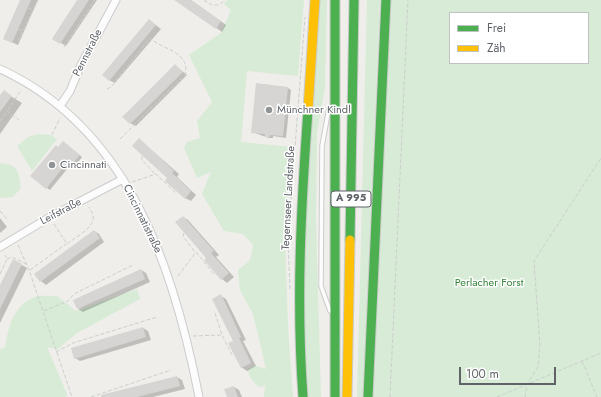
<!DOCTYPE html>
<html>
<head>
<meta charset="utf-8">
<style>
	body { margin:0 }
	#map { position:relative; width:601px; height:397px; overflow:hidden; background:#efeeea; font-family:Jost,sans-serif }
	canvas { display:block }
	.legend { position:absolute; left:449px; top:12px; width:140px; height:52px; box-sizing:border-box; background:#fff; border:1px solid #bfc1c3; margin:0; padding:5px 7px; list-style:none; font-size:12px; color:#5f6368 }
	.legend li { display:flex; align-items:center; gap:8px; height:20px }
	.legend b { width:20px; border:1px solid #bfc1c3 }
	.scale { position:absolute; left:459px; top:367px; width:97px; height:18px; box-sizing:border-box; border:2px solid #5f6368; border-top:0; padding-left:5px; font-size:12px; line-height:14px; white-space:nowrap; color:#5f6368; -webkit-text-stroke:3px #fff; paint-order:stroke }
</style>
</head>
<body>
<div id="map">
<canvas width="601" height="397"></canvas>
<ul class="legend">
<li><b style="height:5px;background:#4caf50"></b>Frei</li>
<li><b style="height:5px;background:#ffc107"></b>Zäh</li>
</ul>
<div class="scale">100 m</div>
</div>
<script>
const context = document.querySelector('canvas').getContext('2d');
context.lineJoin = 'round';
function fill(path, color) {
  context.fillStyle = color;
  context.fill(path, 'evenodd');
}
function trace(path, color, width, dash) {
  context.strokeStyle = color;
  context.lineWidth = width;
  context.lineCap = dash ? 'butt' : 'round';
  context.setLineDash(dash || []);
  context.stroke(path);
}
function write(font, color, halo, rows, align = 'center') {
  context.font = font + ' Jost,sans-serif';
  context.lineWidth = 3;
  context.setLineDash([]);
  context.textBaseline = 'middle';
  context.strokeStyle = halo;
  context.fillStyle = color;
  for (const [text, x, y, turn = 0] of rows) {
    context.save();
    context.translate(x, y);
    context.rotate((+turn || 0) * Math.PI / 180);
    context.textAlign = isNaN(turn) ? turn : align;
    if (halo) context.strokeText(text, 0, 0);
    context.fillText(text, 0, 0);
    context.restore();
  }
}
const green = new Path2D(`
	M227,0H304L298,76L247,71L241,142L292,147L285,239L288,326L293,397H264L265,386L259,387L251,379L247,369L256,366L266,369L253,314L240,290L238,270L250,260L253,245L243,234L224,231L202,194L211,172L197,178L184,148L187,142L200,138L197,121L212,102L189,55L221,33L231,10L224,4Z
	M318,0H327L325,88L317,132L316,218L321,397H308L304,305V217Z
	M367,0H380L364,397H357Z
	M390,0H601V397H372ZM450,13H588V63H450Z
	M38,134L51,135L57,139L32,171L17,146L28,137Z
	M0,163C19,165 18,171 21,188L13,197L0,198Z
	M137,289L140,299L77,333L58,349L47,347L67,394L66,397H0V349L5,348C8,328 13,305 35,297C41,295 50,296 57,296L76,311Z`);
const shadow = new Path2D(`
	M21,0H38L18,45L9,41Z
	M78,0H97L66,46L53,38Z
	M176,0H191L226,25L222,32Z
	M149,20L161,29L115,83L109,80Z
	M175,65L187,75L136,126L130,123Z
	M288,88L291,90L286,138L273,136V138H269L252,132Z
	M4,92L22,103L0,134V97Z
	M140,140L179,174L177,177L196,195L191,201L185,198L168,178Z
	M66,144L82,157L76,165L72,163L50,190L47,188L59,148Z
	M183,217L188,220L219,255L216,257L234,277L227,283L222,279L205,260L208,258Z
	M0,218L7,227L0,233Z
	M94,231L99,234L104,242L46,285L41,281Z
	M22,265L27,268L0,323V288Z
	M141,270L146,273L150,282L83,312L78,309Z
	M221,296L226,299L246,340L243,341L256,366L247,371L241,367Z
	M143,328L148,331L151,340L80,361L75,358Z
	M177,377L182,380L185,389L153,397H107Z
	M234,387L239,390L242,397H228Z`);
const building = new Path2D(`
	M20,0H31L12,43L3,39Z
	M77,0H89L60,44L52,39Z
	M174,0H191L221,21L216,29Z
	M149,19L156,25L109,81L102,75Z
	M175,64L183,72L130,124L122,117Z
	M256,83L288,87L283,136L270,135V137H265V134L251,133Z
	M4,90L12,96L0,112V95Z
	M139,138L174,171L172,173L191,191L185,199L165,181L167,178L132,146Z
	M63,141L80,155L72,164L68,161L46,189L30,176L56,145L58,147Z
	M183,216L214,251L211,253L229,273L221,280L204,260L206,258L175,222Z
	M94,230L100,238L40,282L34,274Z
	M13,259L22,264L0,309V285Z
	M141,269L145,279L77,309L73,300Z
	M221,294L241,337L239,338L251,363L241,368L228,343L233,341L212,299Z
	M143,327L146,337L74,359L71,348Z
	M177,376L180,386L137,397H101V395Z
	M234,386L238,397H227L224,389Z`);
const path = new Path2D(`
	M204,0L212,5H219L225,0
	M28,8L33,10
	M18,29L23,31
	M18,41L38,0
	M64,47L95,0
	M107,89L111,87L150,38C162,50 191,51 185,75L119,140
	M8,110L21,90
	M0,121L7,111L19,120
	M52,135L60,118
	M142,156V160L155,174
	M132,182L156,174L177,194
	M0,211L8,220
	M54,224L67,244C74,238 96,227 93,216C93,213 90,210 89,207
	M184,233L183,236L195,252
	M18,245L29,270L72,397
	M7,259L12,257L26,264
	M30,270L66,244
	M0,274L7,259L5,255
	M178,276L196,252L215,275
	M290,289L288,239L305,17
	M44,311L68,301L74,294L133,265
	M215,313L222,335L232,355
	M193,336L221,335
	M56,352L73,343L157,317
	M582,361L597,397
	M91,397L171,370
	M390,397L408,0
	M497,397L601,353
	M525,397L527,384L538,367L540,346L534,261L601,158`);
const lane = new Path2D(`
	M329,108L322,146L321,286L330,311`);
const street = new Path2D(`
	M0,69C129,128 174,268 199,397
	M60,106L70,91L80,67L116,0
	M0,247L50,217L123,179`);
const fast = new Path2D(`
	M335,0V397
	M350,240L354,0
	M303,397C296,301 301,206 308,110
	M368,397L386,0`);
const slow = new Path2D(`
	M308,110L315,0
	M347,397L350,240`);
const markers = [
	[269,110,4,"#919496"],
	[52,165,4,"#919496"]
];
const shields = [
	[351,199,40]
];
const shieldNames = [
	["A 995",351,199]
];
const streetNames = [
	["Pennstraße",88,53,-63],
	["Tegernseer Landstraße",289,198,-87],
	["Leifstraße",61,212,-28],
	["Cincinnatistraße",142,219,64]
];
const poiNames = [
	["Münchner Kindl",277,110],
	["Cincinnati",60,165]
];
const parkNames = [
	["Perlacher Forst",489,283]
];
fill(green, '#d8ebd6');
fill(shadow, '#0003');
fill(building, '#d6d5d3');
trace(lane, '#cbcccc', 5.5);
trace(street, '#cbcccc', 9);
trace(fast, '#cacacb', 11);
trace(slow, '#cacacb', 11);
trace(path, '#cacfcc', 1, [4, 2]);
trace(lane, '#fdfcfc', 3.5);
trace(street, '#fdfcfc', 7);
trace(fast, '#4caf50', 9);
trace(slow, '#ffc107', 9);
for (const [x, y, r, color] of markers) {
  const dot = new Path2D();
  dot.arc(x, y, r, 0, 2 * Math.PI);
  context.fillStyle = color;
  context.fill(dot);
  trace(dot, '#fff', 1.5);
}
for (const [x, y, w] of shields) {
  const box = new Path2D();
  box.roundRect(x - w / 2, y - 8, w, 16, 3);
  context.fillStyle = '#fff';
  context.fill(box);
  trace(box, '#5f6368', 1);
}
write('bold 10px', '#5f6368', null, shieldNames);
write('11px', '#5f6368', '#fff', streetNames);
write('11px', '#5f6368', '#fff', poiNames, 'left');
write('11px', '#348238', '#fff', parkNames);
</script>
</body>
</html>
